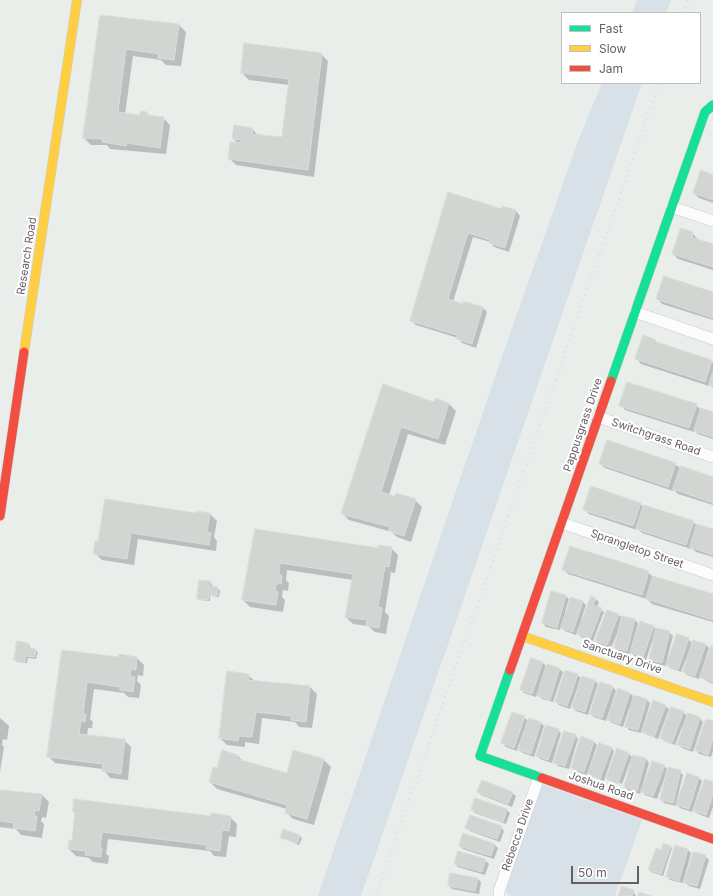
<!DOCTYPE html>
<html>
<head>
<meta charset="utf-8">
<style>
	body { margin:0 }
	#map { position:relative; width:713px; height:896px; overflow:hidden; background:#e9eeeb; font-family:Inter,sans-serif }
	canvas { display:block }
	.legend { position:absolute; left:561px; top:12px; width:140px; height:72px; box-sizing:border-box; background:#fff; border:1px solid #c2bfc2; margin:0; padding:5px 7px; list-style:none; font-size:12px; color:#665f66 }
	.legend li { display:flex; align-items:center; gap:8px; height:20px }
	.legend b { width:20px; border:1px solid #c2bfc2 }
	.scale { position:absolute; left:571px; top:866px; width:68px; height:18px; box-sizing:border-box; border:2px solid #665f66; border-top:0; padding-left:5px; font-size:12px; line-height:14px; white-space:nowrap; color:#665f66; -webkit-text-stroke:3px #fff; paint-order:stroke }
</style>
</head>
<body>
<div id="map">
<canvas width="713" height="896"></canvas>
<ul class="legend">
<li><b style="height:5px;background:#16e098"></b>Fast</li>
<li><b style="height:5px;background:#ffcf43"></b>Slow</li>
<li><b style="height:5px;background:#f24e42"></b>Jam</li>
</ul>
<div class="scale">50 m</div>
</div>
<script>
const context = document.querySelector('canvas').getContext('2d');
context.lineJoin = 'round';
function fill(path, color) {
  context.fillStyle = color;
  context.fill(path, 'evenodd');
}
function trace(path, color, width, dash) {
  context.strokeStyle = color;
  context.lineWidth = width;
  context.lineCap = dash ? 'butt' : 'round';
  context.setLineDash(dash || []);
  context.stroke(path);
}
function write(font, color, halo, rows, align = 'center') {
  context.font = font + ' Inter,sans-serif';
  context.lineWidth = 4;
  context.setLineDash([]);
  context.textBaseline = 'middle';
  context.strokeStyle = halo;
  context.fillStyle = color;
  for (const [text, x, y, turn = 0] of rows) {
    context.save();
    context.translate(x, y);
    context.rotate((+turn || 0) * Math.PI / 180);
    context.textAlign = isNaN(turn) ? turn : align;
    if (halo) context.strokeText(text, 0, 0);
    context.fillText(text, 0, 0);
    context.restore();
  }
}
const green = new Path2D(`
	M637,0H671L666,13H632Z
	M602,83H642L361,896H318L498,368L578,141Z
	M544,785L642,820L615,896H512L507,894L506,889L541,787Z`);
const shadow = new Path2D(`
	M101,16L179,25L186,32L181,66L166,65L161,60L133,56L125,114L141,116L147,113L150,116L163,118L170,125L166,154L110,149L107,145H91L84,138Z
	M321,54L328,61L314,177L236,165L229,158L239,144L233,139L252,129L259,136L282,139L289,85L249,80L242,73Z
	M713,176V203L699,198L694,193Z
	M449,193L502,210L516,211L520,216L509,252L494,247L490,242L473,237L453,302L482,307L487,312L476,348L462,343L458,338L416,325L411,321Z
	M681,230L692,233L697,238L696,239L713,245V270L678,259L673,254ZM691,234H693L691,242L689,241Z
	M713,293V320L662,304L658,299Z
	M654,339L658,344L711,361L713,363V388L710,385L709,386L641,364L637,359Z
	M383,386L434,403L449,404L456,411L445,445L408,434L389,495L415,500L422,507L411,542L397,537L392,532L349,520L342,513Z
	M621,405H696L701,410L713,413V439L698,434L694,430V432L625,410Z
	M600,464H675L681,469L713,478V505L678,494L673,489V491L605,468Z
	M106,500L197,514H210L217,521L214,537L217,541L216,551L138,539L134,565L102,560L95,553L99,542Z
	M640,503L644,508L693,522L698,526L713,530V557L696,552L691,547V549L642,533L638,529L637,530L589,514L584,509Z
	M256,530L379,550L391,548L398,555L395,573L391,572L385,612L389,616L386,634L375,632L368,626L353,624L346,617L353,580L287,570L286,580L289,583L288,591L283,590L282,597L285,600L283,612L250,607L243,600Z
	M563,569L648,572L653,577L713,595V622L652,604L647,599L568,574Z
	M210,582L212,584V588L220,590L219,597L210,596V601L200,600L198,598Z
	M565,596L569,599L565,612L583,602L586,605L581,620H583L595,599L599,602L597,607L604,612L593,641L581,637L577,633L576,635L565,631L561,627L560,630L546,627L543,623Z
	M607,611L619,615L623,619L635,620L638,623L635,637L653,626L656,629L669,632L673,636L667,659L688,639L693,644L694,641L706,645L709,648L702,671H703L713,648V684L705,680L700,676L699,679L687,675L684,671L688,660L686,659L681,672L670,668L666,664V666L653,663L650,660L655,640L653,639L646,660L634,656L631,652L630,654L619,651L615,648L621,625L611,648L599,644L596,640Z
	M28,644L30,646L29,649L38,652L36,659L28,658L27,663L17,662L15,660Z
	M63,651L120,658V655L137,658L144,665L143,676L138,675L137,681L141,685L139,698L128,697L124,693L94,689L90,719L93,722L92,728H88L87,736L124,740L131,747L128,780L110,778L103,769L55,763L48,756Z
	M531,659L543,663L547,667L559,669L563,672L553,702L542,699L537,694L536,697L524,693L521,689Z
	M248,675L256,682L310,687L317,694L312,728L299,727L295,722L262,718L259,744L245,742V747L227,745L220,738Z
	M577,675L581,678L570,709L559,705L556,702Z
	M583,677L595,681L598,684L588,715L576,711L573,708Z
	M613,687L616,691L606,721L594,717L591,714Z
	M619,690L630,693L634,698L635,696L647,700L650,703L642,731H644L665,706L669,709L658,739L647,735L642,731L641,733L629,730L626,726L631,709H629L623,727L612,723L608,720Z
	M683,712L688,717V714L700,718L703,722L693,752L682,748L678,744L684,728L682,727L675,745L664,741L661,738Z
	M524,717L529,722V719L541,723L544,726L534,757L523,753L519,750L521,744L519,743L517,751L506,747L502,743Z
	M0,718L9,726L7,740L3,739L2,745L4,747L0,772Z
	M713,722V751L711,757L699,754L696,750Z
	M558,730L561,733L552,763L540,759L537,756Z
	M575,735L578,739L569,769L558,766L555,762Z
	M593,741L597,745L587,775L575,771L572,768Z
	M611,748L614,751L604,781L593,777L589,774Z
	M618,750L629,754L633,758L646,759L649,763L643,784L664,766L668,770L680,771L683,775L677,799H679L687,774L699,778L702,781L692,812L680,808L676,804V806L664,803L661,799L666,777H665L657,799L645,795L641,791L640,794L628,790L625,787L632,763L630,762L622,784L609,779V781L607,779Z
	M237,755L243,761L288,774L324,760L331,767L314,825L293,819L286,812L287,809L217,789L210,782L218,769Z
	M713,783V807L709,818L698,814L694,811Z
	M0,790L42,795L49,802L46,818L42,817L41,821L44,824L42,838L21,835L16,829L0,827Z
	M478,792L512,793L516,796L512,807L481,795Z
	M472,810H507L510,813L506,824L475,813Z
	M74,811L230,817L237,824L236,837L229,836L226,857L214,856L210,851L108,839L106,854L109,856L108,864L93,862L89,858L76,856L69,849L73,842L76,814Z
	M501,827L504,831L500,842L470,831L466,828Z
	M300,836L302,838L299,845L281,837Z
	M460,845H495L498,848L494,859L463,849Z
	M670,846L672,848L663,876L651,872L649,870L661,851Z
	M676,846L688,850L691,853L683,883L670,880L667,876Z
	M705,856L709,860L700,889L689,886L685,882Z
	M485,860L489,864L485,875L458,867L455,864Z
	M477,878L481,882L479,894L452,889L449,886Z
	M633,891L636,896H619Z`);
const building = new Path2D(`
	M100,15L179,24L174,60L158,58L159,54L126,49L118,112L140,115V111L147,112V115L164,117L160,148L127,143L126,146L102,142L103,139L83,138Z
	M244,43L322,53L308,170L228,159L230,142L241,143V140L232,139L234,125L253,128L252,134L282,137L289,79L241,73Z
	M701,170L713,175V200L693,193Z
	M448,192L502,209V206L516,210L505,248L489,243L490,240L468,233L448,299L463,304V301L483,307L472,344L456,339L457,335L410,321Z
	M681,228L693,232L691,237L713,244V267L672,254Z
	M664,276L713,292V318L656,299Z
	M643,335L654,339L653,341L712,360L705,382L635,359Z
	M713,372V386L709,385Z
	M627,382L697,404L689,428L619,406Z
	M383,384L434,402L435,398L449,403L438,439L401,427L381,492L395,496L396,493L416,499L404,536L389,531L390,527L341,514Z
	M701,408L713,412V437L694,431Z
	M607,440L676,463L668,487L599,464Z
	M681,466L713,477V503L673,489Z
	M591,486L641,503L633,526L583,510Z
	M105,499L196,513V511L210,513L207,532L211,533L209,545L131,533L127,559L93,554L95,541H98Z
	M644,505L694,521L686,545L636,529Z
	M697,524L713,529V555L690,547Z
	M255,529L378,548V545L392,547L389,567L385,566L378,607L382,608L379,628L366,626L367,620L345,617L353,574L280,563L279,575H282L281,584H276L275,591L278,592L276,605L242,600Z
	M570,546L649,571L642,595L562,570Z
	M653,576L713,594V620L646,599Z
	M199,580L211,581L210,586L218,587L217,596L209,595L208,600L197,599Z
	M551,591L566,595L557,628L542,623Z
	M591,596L596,598L593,605L602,608L590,639L577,634Z
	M571,597L583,601L573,632L561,628Z
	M607,610L619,614L607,645L595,641Z
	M622,616L635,619L627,651L614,648Z
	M640,621L654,626L643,657L630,653Z
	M656,628L670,631L662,663L649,660Z
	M677,634L689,638L678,670L666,665Z
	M693,640L706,644L695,676L683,672Z
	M17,641L28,643V648L36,649L35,657L26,656L25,662L14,660Z
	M711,646L713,647V682L700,677Z
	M62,650L119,657V654L137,657L136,670L131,669L130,677H135L133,692L120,690V687L87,682L83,714H86L85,722L81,721L79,734L125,739L121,774L102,771L103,764L47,757Z
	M531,658L543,662L532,694L520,690Z
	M547,664L560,668L550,700L537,696Z
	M565,670L578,674L567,706L555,702Z
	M227,671L249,674L248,680L310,686L306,722L291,720V716L256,712L252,737L239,736L238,741L219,738Z
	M582,676L595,680L585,712L572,708Z
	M600,682L613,686L602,718L590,714Z
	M618,688L630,693L620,724L607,720Z
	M634,695L647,699L638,730L625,727Z
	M653,700L666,705L654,737L642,732Z
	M671,707L684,711L672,743L660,738Z
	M512,712L525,716L514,748L501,743Z
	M688,713L700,717L690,749L677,745Z
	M529,718L541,722L531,754L518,750Z
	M706,719L713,721V739L708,755L695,750Z
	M546,725L559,729L548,760L536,756Z
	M564,731L576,734L565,766L553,763Z
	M581,736L594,741L584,772L571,768Z
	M599,743L612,747L600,779L588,774Z
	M617,748L629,753L618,784L606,779Z
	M222,750L238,755L237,759L287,773L293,750L324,759L307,819L285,813L287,805L209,782L213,767L217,768Z
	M633,755L646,758L637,791L624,787Z
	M652,761L665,765L653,796L641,792Z
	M668,767L681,770L673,803L660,800Z
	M687,773L699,777L689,809L676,805Z
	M705,779L713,782V795L706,815L693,811Z
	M482,780L513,792L508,804L477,792Z
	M0,790L42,794L39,811L35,810L34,816H37L35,831L13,828L14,823L0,821Z
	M475,798L507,809L503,822L471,810Z
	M74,799L210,816L211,813L231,816L229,831L222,830L220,851L206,849L207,845L102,832L100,848H102L101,857L85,855L86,851L68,849L69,840L72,841L75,812H73Z
	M470,815L502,826L497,839L465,828Z
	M283,829L300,835L297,843L280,838Z
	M463,833L495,844L491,856L459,846Z
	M663,843L671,846L661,874L648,870L656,848L661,850Z
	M675,845L688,849L679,881L666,877Z
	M458,851L486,859L482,872L454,864Z
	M693,852L706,855L697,886L684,883Z
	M450,873L478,878L475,891L448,886Z
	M622,886L634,890L632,896H618Z
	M639,892L652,896H638Z`);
const street = new Path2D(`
	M672,207L713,221
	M635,312L713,339
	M598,417L713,457
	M562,523L713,575
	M499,896V891L539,777`);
const fast = new Path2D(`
	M611,381L705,112L713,105
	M510,670L480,756L542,778`);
const slow = new Path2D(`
	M24,352L77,0
	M522,636L713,702`);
const jam = new Path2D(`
	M0,516L24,352
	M510,670L611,381
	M542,778L713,839`);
const rail = new Path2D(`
	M683,13L688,0
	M376,896L659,83`);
const streetNames = [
	["Research Road",27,256,-81],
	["Pappusgrass Drive",583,425,-71],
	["Switchgrass Road",656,437,19],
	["Sprangletop Street",637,549,19],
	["Sanctuary Drive",622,657,19],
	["Joshua Road",601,786,19],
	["Rebecca Drive",518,835,-71]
];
fill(green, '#d7e1e7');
fill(shadow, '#0003');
fill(building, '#d2d5d2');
trace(building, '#d8deda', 1);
trace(street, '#c9cbca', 12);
trace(fast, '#c9caca', 10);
trace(slow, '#c9caca', 10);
trace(jam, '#c9caca', 10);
trace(street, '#fcfcfc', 11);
trace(fast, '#16e098', 9);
trace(slow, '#ffcf43', 9);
trace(jam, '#f24e42', 9);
trace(rail, '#dcdcdd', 2.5, [1, 5]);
write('11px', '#665f66', '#fff', streetNames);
</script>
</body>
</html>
